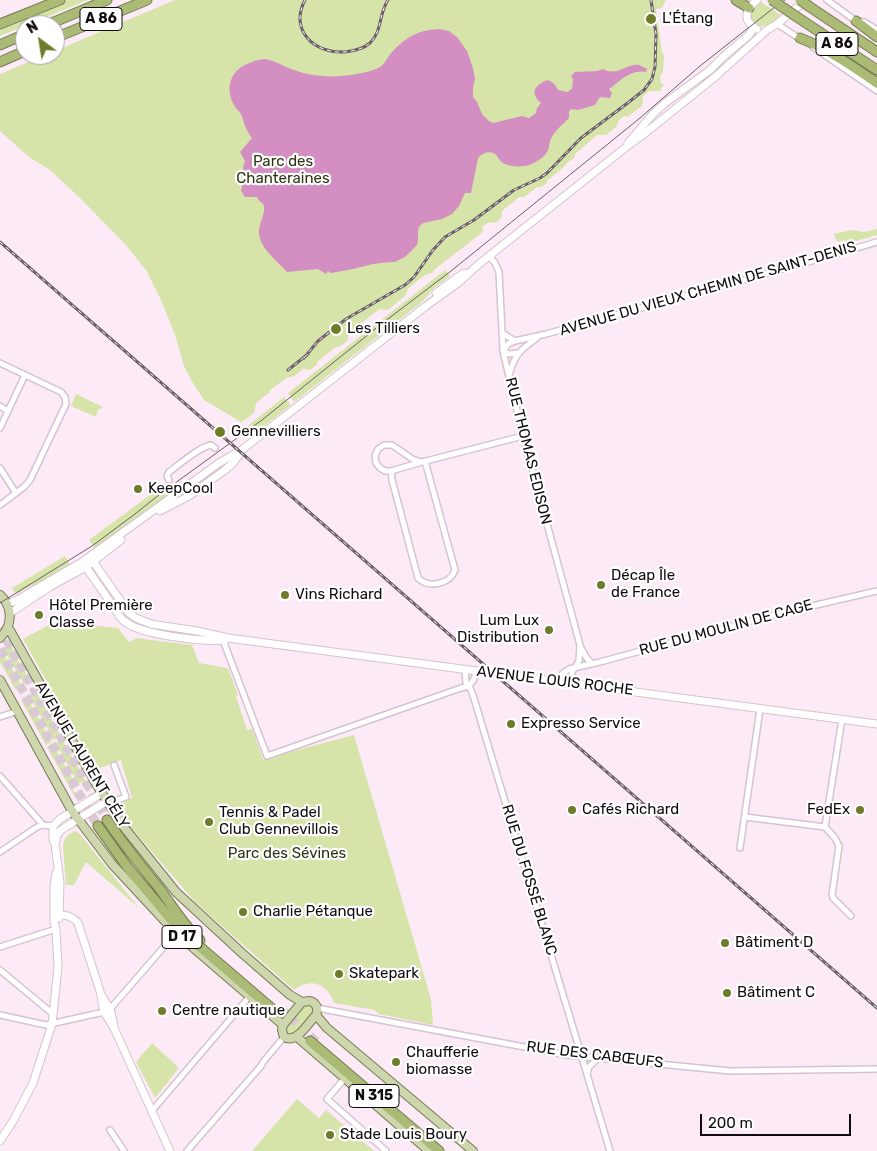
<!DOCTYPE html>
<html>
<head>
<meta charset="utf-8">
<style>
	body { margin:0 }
	#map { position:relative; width:877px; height:1151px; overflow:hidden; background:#fcebf7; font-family:Rubik,sans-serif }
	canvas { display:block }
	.north { position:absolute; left:15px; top:15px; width:50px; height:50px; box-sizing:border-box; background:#fff; border:1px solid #a09d9f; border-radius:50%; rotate:329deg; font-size:14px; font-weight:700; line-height:20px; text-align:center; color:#110a0f }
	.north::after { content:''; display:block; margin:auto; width:18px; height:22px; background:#6e7c2a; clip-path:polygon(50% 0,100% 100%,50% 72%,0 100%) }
	.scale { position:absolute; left:700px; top:1114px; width:151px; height:22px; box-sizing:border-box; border:2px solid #110a0f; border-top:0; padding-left:6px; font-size:15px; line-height:18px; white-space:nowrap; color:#110a0f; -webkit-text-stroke:4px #fff; paint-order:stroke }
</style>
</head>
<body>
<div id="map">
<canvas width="877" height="1151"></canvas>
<div class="north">N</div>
<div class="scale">200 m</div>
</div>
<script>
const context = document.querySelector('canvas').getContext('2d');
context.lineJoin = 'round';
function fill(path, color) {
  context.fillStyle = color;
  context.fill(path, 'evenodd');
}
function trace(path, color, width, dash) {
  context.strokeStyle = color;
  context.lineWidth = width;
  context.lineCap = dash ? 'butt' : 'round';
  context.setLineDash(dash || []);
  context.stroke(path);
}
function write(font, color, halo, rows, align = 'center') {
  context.font = font + ' Rubik,sans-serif';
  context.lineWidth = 4.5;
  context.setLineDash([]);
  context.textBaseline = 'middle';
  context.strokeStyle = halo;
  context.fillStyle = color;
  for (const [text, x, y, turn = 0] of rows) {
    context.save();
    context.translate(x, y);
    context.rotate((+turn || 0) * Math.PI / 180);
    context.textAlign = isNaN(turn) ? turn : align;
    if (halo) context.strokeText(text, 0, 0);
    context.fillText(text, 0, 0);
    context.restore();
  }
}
const green = new Path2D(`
	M67,0H88L0,36V28Z
	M175,0H666L662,8L656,9L662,52L664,56L663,72L660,76L661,83L664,85L662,87L660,91H650L643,96L642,106L627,117L624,116L618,121L617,126L606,135H597L575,154V157L567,163L566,165L547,181V183L541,187H537L524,197H519L502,211L501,218L495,223L489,222L482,227L483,232L435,269L432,273C424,274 416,282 409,288L407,290L406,295L388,310L379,309L353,330L352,333L348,336L347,341L339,347H336L317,362V365L310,370L303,369L293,377H288L270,390V392L256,403L254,413L245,420L241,422L204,400L194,385L184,366L175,335L162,302L146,270L125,244L81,199L50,170L29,157L0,131V74L45,55H55V51Z
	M761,2L781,15C776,19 770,25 764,26C755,27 748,18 752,10C754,6 758,4 761,2Z
	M877,229V235L846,244L845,240L837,242L834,234L851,230L864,232Z
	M445,270L450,276L435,287L422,302L294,402L288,393Z
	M76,394L103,407L98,410L96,417L71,406Z
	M284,397L291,405L251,436L245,428Z
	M161,487L168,497L96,549L89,540Z
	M65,556L71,566L35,588L33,585L16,594L12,588Z
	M76,624L118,628L129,642L136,638L192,645L199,663L228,668L238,695L236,696L247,730L252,729L263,759L354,735L431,999L433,1025L379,1014L374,1010L334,1003C328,984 310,977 294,990L196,903L146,845L124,819L120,802L132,798L121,760L95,770L85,749L23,639L47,626L75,628Z
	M10,645L30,681L24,684L3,648Z
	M1,649L21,685L15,689L0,662V650Z
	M36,691L61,737L54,740L29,695Z
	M27,697L52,742L46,745L21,700Z
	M62,739L91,790L87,792L82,782L78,784L56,743Z
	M53,744L76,785L72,788L78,798L76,799L47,747Z
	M75,831L79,833L139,908L86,862L74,885H66L63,847C64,838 67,835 75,831Z
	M307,1004L312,1006L313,1012L296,1033L293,1034L289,1033L286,1028L287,1026L302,1008Z
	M152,1043L179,1068L155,1098L136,1062Z
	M297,1099L319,1118L326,1110L374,1151H252Z`);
const water = new Path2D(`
	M438,29L449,31L457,37L467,51L473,68L475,79L473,88V97L477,102L482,114L489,121L493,123L522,116L529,118L536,113L537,108L541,103C530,93 534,86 547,80C553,82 555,84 558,90L567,92L572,89L573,79L571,76L575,72L597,71L603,69C617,77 628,63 639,65C641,66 645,68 647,69L646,72C630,69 621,81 609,89L612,93L610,98L600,97L595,105L578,110L571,109L569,112V118C564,123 557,129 553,135C549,140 550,145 548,150C545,158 531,166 523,166C517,167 509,166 503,163C499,161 499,157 495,154C489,150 482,153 478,158L471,193H465L459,206L452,214L442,219L423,223L419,227L418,231V241L417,245L405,257L395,262H390L373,264L353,269L331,273L328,271L326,274L318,269L287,272C277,261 261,249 259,234C258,225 266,212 264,206C263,202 259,202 257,197H245L241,191L245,173L243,168L245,161L240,152L252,138C246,131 244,122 241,114C239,111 235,108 234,105C225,89 230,71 247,64C252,62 259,59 265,59C274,60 285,67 294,70C316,78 339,78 362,73C367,72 375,70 380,67C385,64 388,56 392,52C406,37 418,30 438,29Z`);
const highwayTunnel = new Path2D(`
	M0,628L107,820
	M0,649L77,790L98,826
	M280,1008L319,1044`);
const street = new Path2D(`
	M827,0L856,21L864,22L877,30
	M777,24L802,40
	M813,47L877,91
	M489,256L495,263L499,272L503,351L523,436L580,645L579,661L572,672L571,684
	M502,333L515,341
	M503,351L508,344L515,341L546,334L812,261L877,242
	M503,351L509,354L518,353
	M0,363L61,392L65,397L66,404L30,480L24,487L0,505
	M509,376C514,355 520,350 537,338
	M0,406L8,411
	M0,428L25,375
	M422,462L414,460L392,445H384L378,449L375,456L376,463L380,468L385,471H391L422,462L523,436
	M0,468L16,493
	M391,471L392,480L418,578C429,589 450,584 455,570L425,461
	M169,480L167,476L169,472C180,464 199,447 211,445L215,448
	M223,640L267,756L461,688L469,686
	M580,646L586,657L592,664
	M465,670L466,683L469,686L473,695L610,1151
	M557,682L563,673L569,669L600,662L773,615L877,591
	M469,686L473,681L477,671
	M0,717L18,711
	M0,776L43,825
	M107,801L112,802L126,797L114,765
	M745,817L825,827
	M825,827L842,719
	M825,827L835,838L839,846L832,895L833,898L851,916
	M740,848L760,709
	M0,852L37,827L43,825L53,826
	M0,947L56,929
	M0,970L53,1014
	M317,1008L567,1055L730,1071L877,1069
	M110,1009L176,933
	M0,1015L46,1025L104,1012
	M587,1074L589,1067L599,1057
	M345,1078L327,1099L386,1151
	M151,1112L249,997
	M110,1130L124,1151
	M187,1151L261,1066L263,1062L284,1037`);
const secondary = new Path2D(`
	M757,0C745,10 742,21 757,29
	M628,143L653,114L665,103L710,70L723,57L749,35L754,27
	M436,293L455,279L464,273
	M160,511L189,496L225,470L233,463L241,452
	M90,557L129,613L136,618L151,624L197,631L228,638L877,724
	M84,564C93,578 103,591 112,605C116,610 119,617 124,621C140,635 204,642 225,640
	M8,604L19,599L82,562L219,463L243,449L426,306L458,283L479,264L625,148L644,134L715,77L767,30L777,24L806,0
	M10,613L51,586L86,567L121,540
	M56,841L57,835L61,830L107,801
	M54,914C63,915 72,915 78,923L100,991L104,1012L114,1028L170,1151
	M59,918L60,882L55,844L53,840V826L60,819L102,793
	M102,996L110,1009L114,1025
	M0,1141L13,1121L33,1083L52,1024L58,967L56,929L54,922V887L56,874L58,869`);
const primary = new Path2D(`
	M0,595C13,607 13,625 0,638
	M8,627L98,787L123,826L176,892L243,954L290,995L302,1002L310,1001C316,1003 319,1008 316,1015L327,1028L473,1151
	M0,680L72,811L112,864L176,933L283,1025
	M283,1025L282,1030L284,1037C297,1044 308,1023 316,1015
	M283,1025L302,1002
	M297,1037L429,1151`);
const highway = new Path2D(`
	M736,0L749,8
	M810,7L877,52
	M797,17L877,70
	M856,21L877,37
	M0,24L60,0
	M47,25L107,0
	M55,38L147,0
	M800,38C828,49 852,66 877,83
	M0,45L25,34
	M0,62L25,51
	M107,820C123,844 141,866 159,888C172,905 183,925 200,940
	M98,826L128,868L179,929L277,1013
	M310,1041L439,1151`);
const tram = new Path2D(`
	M0,603L92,546L135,514L160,494L262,420L380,325L451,271L640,118L700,66L771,10L785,0`);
const rail = new Path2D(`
	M305,0C289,30 314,54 345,52C354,51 363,49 370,43C382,32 379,13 388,0
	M0,242L877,1008
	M304,358L318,341L346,319L405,285L414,277L433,250L445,237L474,220L514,190L540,178L547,173L581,138L629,102L644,90L652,79L655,67L656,34L651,0
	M288,370L308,354`);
const highwayBridge = new Path2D(`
	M772,0L797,17
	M800,0L810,7`);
const markers = [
	[651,19,6,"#6e7c2a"],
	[336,329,6,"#6e7c2a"],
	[220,432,6,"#6e7c2a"],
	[138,489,5,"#6e7c2a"],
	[601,585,5,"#6e7c2a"],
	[285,595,5,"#6e7c2a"],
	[39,615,5,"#6e7c2a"],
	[549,630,5,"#6e7c2a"],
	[511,724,5,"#6e7c2a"],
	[572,810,5,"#6e7c2a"],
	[860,810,5,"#6e7c2a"],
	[209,822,5,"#6e7c2a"],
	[243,912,5,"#6e7c2a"],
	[725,943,5,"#6e7c2a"],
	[339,974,5,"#6e7c2a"],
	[727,993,5,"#6e7c2a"],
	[162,1011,5,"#6e7c2a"],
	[396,1062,5,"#6e7c2a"],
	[330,1135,5,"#6e7c2a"]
];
const shields = [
	[101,19,42],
	[837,44,42],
	[182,937,40],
	[374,1096,50]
];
const shieldNames = [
	["A 86",101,19],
	["A 86",837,44],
	["D 17",182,937],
	["N 315",374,1096]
];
const poiNames = [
	["L'Étang",662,19],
	["Les Tilliers",347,329],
	["Gennevilliers",231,432],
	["KeepCool",148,489],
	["Décap Île",611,576],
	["de France",611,593],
	["Vins Richard",295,595],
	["Hôtel Première",49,606],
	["Classe",49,623],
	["Lum Lux",539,621,"right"],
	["Distribution",539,638,"right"],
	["Expresso Service",521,724],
	["Cafés Richard",582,810],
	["FedEx",850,810,"right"],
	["Tennis & Padel",219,813],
	["Club Gennevillois",219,830],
	["Charlie Pétanque",253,912],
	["Bâtiment D",735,943],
	["Skatepark",349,974],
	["Bâtiment C",737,993],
	["Centre nautique",172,1011],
	["Chaufferie",406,1053],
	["biomasse",406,1070],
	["Stade Louis Boury",340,1135]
];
const parkNames = [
	["Parc des",283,162],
	["Chanteraines",283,179],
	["Parc des Sévines",287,854]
];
const streetNames = [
	["AVENUE DU VIEUX CHEMIN DE SAINT-DENIS",708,289,-16],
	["RUE THOMAS EDISON",528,451,76],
	["RUE DU MOULIN DE CAGE",726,628,-15],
	["AVENUE LOUIS ROCHE",555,681,7],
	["AVENUE LAURENT CÉLY",82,755,59],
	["RUE DU FOSSÉ BLANC",529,880,73],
	["RUE DES CABŒUFS",595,1055,7]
];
fill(green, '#d6e4a9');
fill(water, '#d38ec2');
trace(highwayTunnel, '#d9c9d4', 9, [9, 4.5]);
trace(street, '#d6c2d1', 8);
trace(secondary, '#d6c2d1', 9);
trace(primary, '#757c51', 10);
trace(highway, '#757c51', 11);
trace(street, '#fff', 5);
trace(secondary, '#fff', 7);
trace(primary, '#cdd6ac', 8);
trace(highway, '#abba75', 9);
trace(tram, '#6b6068', 1);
trace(rail, '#6b6068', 3);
trace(rail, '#fff', 1, [4]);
trace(highwayBridge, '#757c51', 11, []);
trace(highwayBridge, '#abba75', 9);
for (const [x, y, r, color] of markers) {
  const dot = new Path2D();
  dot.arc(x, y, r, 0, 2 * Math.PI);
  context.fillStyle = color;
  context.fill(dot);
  trace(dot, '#fff', 2);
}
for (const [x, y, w] of shields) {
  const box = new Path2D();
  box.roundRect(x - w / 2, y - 11.5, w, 23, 4);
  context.fillStyle = '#fff';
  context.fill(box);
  trace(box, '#110a0f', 1);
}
write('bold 14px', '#110a0f', null, shieldNames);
write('15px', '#110a0f', '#fff', poiNames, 'left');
write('15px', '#2d3411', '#fff', parkNames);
write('15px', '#110a0f', '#fff', streetNames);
</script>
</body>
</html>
